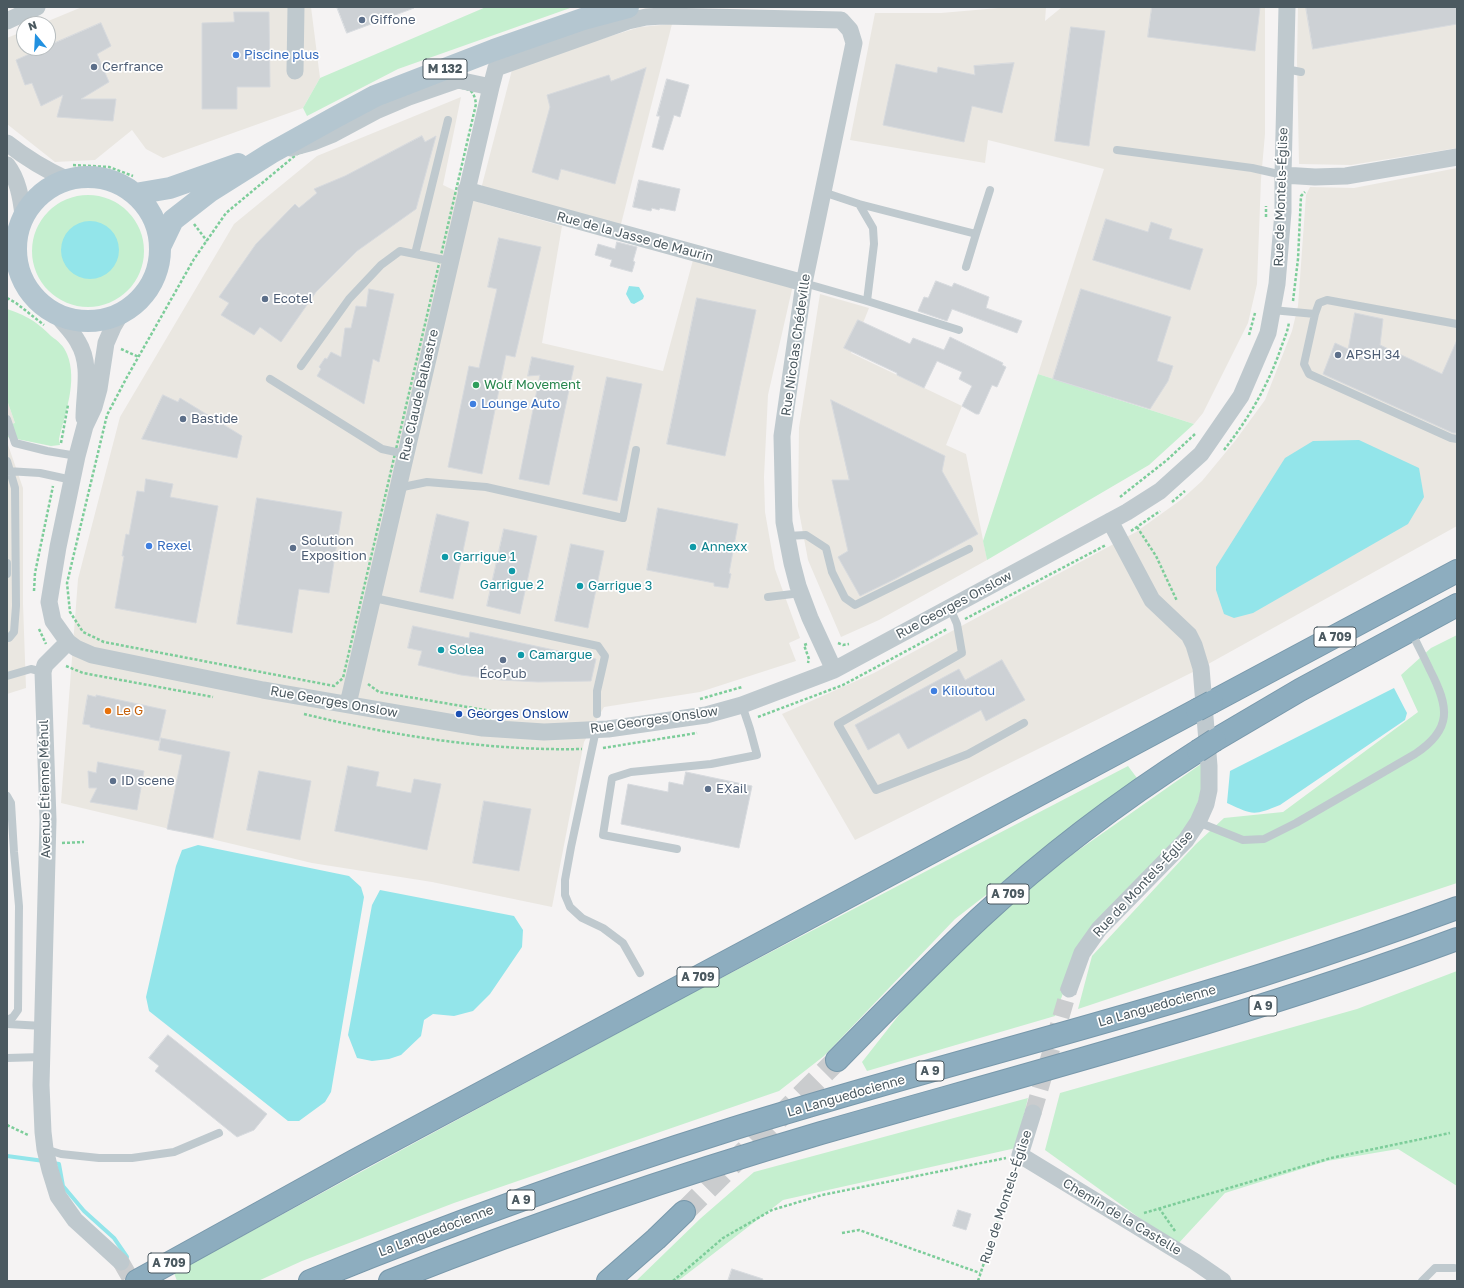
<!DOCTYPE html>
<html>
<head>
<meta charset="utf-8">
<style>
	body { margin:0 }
	#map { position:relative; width:1464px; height:1288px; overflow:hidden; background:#f5f3f3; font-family:"Golos Text",sans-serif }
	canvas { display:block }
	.frame { position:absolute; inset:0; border:8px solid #4b5960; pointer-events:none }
	.north { position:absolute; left:16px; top:16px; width:40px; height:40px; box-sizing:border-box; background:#fff; border:1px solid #b7bdbf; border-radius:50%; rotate:342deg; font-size:11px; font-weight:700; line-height:16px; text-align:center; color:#4b5960 }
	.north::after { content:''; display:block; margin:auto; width:14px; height:18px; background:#2291e0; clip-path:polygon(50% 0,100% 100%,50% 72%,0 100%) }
</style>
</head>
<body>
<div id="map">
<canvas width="1464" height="1288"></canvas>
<div class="frame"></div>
<div class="north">N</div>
</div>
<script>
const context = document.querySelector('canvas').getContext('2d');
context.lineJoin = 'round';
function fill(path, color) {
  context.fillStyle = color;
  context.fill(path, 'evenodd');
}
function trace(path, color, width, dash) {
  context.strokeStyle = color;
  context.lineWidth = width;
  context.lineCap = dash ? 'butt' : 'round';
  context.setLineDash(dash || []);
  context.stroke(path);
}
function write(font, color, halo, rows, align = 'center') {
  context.font = font + ' "Golos Text",sans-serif';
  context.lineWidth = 3.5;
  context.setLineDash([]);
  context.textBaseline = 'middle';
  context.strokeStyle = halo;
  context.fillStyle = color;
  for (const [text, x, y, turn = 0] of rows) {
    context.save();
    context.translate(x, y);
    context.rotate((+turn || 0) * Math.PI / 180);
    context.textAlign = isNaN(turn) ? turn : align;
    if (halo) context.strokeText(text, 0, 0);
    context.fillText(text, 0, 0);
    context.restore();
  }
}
const commercial = new Path2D(`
	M82,7H311L320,78L303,108L163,158L146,149L132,130L95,160L55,162L7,124V38L24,31V48H48V24H41Z
	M1010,7H1046L1045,21L1062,7H1265V134L1261,179L1257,284L1248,323L1203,413L1194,424L1038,374L1104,169L988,140L985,163L850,140L875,13H941Z
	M1298,7H1457V148L1351,165L1299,164L1297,61Z
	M672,24L620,228L481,189L513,66L640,27Z
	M461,97L443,185L481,203L562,226L542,343L663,371L693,260L793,285L768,395L764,477L765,512L775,569L800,638L789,643L796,661L700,692L604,707L584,742L552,907L432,882L312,863L61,803L78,579L120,417L234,224L317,156Z
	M1457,168V526L1201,668L855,840L782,714L874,673L1136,532L1182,499L1202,481L1235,441L1265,400L1292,331L1298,306L1306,195L1310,187L1354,188Z
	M820,294L869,308L851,353L962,406L946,445L966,454L987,560L879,620L841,637L808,560L798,506L799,428Z
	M7,400L15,423L7,425Z
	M7,442L23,488V604L26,688L7,694Z`);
const green = new Path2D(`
	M486,7H573L398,69L307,116L303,108L320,78Z
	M32 251a56 56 0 1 1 112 0a56 56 0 1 1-112 0Z
	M7,309C27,316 36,321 51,336C58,341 64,346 67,354C78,381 65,413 59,439L60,445L51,446L7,437V425L15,423L7,400Z
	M1038,374L1194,424L1149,465L987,560L983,541Z
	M1457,635V883L1078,1009L1092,956L1196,844L1224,818L1283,812L1418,712L1401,675L1431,648Z
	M1201,764L1204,781L1192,822L1082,939L1055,1016L867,1071L862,1062L917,992L1004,909L1073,854Z
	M1128,766L1137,778L955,919L824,1056L779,1091L454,1203L302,1261L258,1281H177L174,1273L677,1001Z
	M1457,971V1186L1398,1149L1327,1161L1225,1193L1177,1245L1045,1150L1060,1093L1357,1009Z
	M1028,1098L1016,1148L783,1200L678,1281H636L701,1218L754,1172Z`);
const water = new Path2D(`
	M61 250a29 29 0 1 1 58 0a29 29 0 1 1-58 0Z
	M629,286L639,287L644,296L643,299L634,304L631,303L626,294Z
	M1359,440L1419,468L1424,497L1408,524L1253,613L1234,618L1224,614L1216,590V567L1285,458L1313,441Z
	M1394,688L1407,713L1405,720L1280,805C1253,816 1253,815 1227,803L1230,771Z
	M198,845L349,876L361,887L364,897L331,1092L325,1102L299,1121H288L149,1011L146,997L176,866L182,850Z
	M380,890L514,916L523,930L522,947L490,994L473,1011L454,1016L433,1014L424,1020L421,1036L401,1055L389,1059L372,1061L357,1058L348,1035L372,905Z`);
const stream = new Path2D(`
	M7,1156L44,1161
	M53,1163L59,1164L63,1186L84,1211L114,1238L127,1257`);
const building = new Path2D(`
	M337,7H413L414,8L347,33Z
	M1152,7H1260L1255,51L1148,37Z
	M1306,7H1457V24L1313,49Z
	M234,12H269L270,87H237V109H202V23L234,22Z
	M101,23L111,46L97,54L109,82L81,99H116L113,121L57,117L63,95L41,106L32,83L25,85L16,60L43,48H48V46Z
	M1071,27L1105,31L1089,146L1055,141Z
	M1014,63L1002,113L972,106L964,142L883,125L896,64L937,73L938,67L975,75L974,66Z
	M646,68L615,184L561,169L558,180L532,172L550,107L547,95L609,75L611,81Z
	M667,79L689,85L680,117L674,115L663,150L652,147L660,116H657Z
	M422,136L425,142L436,136L416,209L357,251L316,292L281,342L260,327L254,335L221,315L229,303L219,297L256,244L295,204L299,208L317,193L314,189L345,176Z
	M639,180L680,189L675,211L660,208L659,210L652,208L651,211L633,207Z
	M1106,219L1148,232L1151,222L1172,229L1169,239L1203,249L1190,290L1093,260Z
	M499,238L541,247L515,357L506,355L482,474L448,467L469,366L479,368L497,289L488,287Z
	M617,242L637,247L633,261L635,262L632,272L610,266L612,260L595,255L598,244L615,249Z
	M936,281L952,287L954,283L989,297L986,308L1022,321L1017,333L952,309L947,321L918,311L924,297L928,298Z
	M369,289L394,294L379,362L373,359L364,404L317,376L321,369L319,367L325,358L327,359L331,352L341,357L345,328H351L356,306L366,307Z
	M1081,289L1171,317L1157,361L1173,366L1168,381L1150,409L1053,379Z
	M697,298L756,310L725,456L667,444Z
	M1355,313L1383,319L1380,345L1442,374L1457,340V433H1453L1323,374L1335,343L1348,349Z
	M858,320L910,344L913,338L944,350L950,337L1003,363L1002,365L1006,367L997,387L992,385L979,414H976L962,406L972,386L959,379L962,372L937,361L924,388L897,375V373L844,348Z
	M532,357L574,366L549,485L519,479L540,375L528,376Z
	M607,377L642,384L617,501L583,494Z
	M163,395L178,402L180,398L242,436L237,458L142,439Z
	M831,400L945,456L942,471L978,534L895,579L860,596L838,557L848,551L832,480H849Z
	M146,479L173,484L170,497L218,506L196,623L115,608L124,556H122L126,534L129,535L137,491L144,492Z
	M257,498L342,512L329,593L299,589L292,633L237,624Z
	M658,508L738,524L729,573L731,574L728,588L714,586V583L647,570Z
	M437,514L469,522L453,599L420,592Z
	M504,529L537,536L520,614L487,606Z
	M571,544L604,551L588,628L555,621Z
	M413,626L469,638L470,632L596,659L591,681L538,682L501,680L461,675L418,665L422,651L408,648Z
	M1002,660L1025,700L986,721L981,710L908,749L899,733L868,750L855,725L959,669L965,680Z
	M88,695L96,697V695L166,710L159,741L90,727V725L83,724Z
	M161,738L230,752L213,838L167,829L182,755L159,750Z
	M98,762L144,771L137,810L90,802L97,788H89L88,771L96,773Z
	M348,766L379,772L376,786L411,793L414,779L441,784L427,850L335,831Z
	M259,771L311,781L300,840L247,830Z
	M686,772L752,786L739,848L621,824L628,784L668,792L669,782L683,785Z
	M484,801L531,809L519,871L473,863Z
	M168,1035L267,1114L254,1130L237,1137L155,1071L159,1066L149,1058Z
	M958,1210L971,1214L966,1230L953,1226Z
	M732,1269L763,1279L762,1281H728Z`);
const streetTunnel = new Path2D(`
	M1033,1113L1069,989
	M121,1262L132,1281`);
const highwayTunnel = new Path2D(`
	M684,1212L837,1060`);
const path = new Path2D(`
	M456,87C469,89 474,89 476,104L343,678L334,686L329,685L104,642L83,632L70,612L67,583L107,415L127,377L194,259L226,213L297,154L320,145L382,114L441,91Z
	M73,165L109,167L133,176
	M1266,217V206
	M194,224L207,241
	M7,298L16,303L44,325
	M1293,301L1298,259L1301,196L1305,192
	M1249,335L1255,313
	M121,349L139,357
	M61,443L68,405
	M1224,450C1249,418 1269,384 1282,345C1285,337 1288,330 1289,322
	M1120,497L1167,460L1195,434
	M1172,502L1185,491
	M1137,527L1156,556L1177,601
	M1131,531L1160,511
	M34,591L35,573L53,486
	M965,619L1106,545
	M39,629L46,644
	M838,643L843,645L849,644
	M807,644L804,645L809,659L808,663
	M66,666L83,673L213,697
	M368,684L379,692L497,712
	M700,699L742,687
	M304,714C395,736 488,751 582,749
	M758,717L843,685L947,629
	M603,748L697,733
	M62,843L84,842
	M7,1125L28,1135
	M1159,1208L1175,1231
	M1144,1213L1331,1158L1450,1133
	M842,1233L859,1230L980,1273
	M673,1281L723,1238L772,1210L822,1195L1006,1158
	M978,1281L1015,1169`);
const lane = new Path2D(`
	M1286,69L1301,72
	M1117,150L1252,168L1283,175
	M823,192L859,204L873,228L874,244L867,301
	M859,204L976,234L966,267
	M976,234L990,190
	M415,254L448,120
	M804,283L867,301L959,330
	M1272,310L1315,314
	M1457,324L1327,300L1319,303L1315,314L1304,364L1309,374L1451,438L1457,439
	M301,366L349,299L381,265L400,251L450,261
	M270,379L382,449L405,454
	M7,419L15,443L47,451L77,456
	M7,461L15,488L16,606L14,632L9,638H7
	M7,471L40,473L72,480
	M398,488L427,482L486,487L623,518L636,450
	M787,536L806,535L826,548L832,572L845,598L855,605L969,549
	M7,563V574
	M768,597L801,593
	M374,598L598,646L605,656L597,691V714
	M950,608L957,624L962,653L838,724L876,790L968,754L1024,723
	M7,676L31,669L43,672
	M596,730L571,847L565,880V895L570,907L582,918L603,928L623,943L640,973
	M7,796L11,803L14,852L19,906L18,1010L13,1017L7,1020
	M1198,822L1243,840L1264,839L1296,823L1415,754C1453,729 1449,707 1430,670C1424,657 1417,644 1411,631
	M677,849L603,835L612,778L631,772L711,764L757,755L750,729L742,705
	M7,1024L43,1026
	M7,1058L42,1057
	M45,1149L61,1154L99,1158H132L174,1152L219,1133
	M1422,1281L1435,1268H1454`);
const street = new Path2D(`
	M7,21L37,7
	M295,71L296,7
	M7,143C26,158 46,170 68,180
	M291,148L313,142L333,134L376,111L409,97L458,80L491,87
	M7,165C18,179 21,198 23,215
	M1283,175L1315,177L1346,176L1457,157
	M466,190L804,283
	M122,312L113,327L106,343L99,389L94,407L85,426L77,456L58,547L49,602L53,621L68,642L76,648L92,655L263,690L483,728L544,732L608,729L706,715L742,705L834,670L1127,512L1160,491L1201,454L1241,396L1268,333L1277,284L1283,212V175L1287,7
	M57,315C64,324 73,332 78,342C92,365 84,393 84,418
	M68,642L45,665L43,672L48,820L41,1085L43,1132L45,1149L50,1170L58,1196L75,1220L121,1262
	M348,704L491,87L496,68L628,21L646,17L663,16L841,20L850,30L854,43L804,283L782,436L784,522L792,563L798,586L810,618L834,670
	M1069,989L1082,953L1099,929L1186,840L1198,822L1206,804L1209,790V766L1201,668L1194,645L1189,635L1152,600L1110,521
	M1033,1113L1020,1155L1194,1261L1223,1281`);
const primary = new Path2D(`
	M16 249a72 72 0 1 1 144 0a72 72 0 1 1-144 0Z
	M135,194L170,188L238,164
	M160,247L173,220L209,192L271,153L334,118L375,96L494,50L583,19L628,7`);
const highway = new Path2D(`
	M1212,702L1457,571
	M1215,740L1300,690L1457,605
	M837,1060C884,1012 931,964 980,918C1047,856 1121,800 1198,751
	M137,1281L356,1160L1197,710
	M310,1281C449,1224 589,1174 732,1129C908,1074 1087,1030 1262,975C1328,954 1392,932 1457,908
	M390,1281C531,1225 675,1176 821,1133C1034,1072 1249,1016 1457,939
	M608,1281L656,1239L684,1212`);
const highwayBridge = new Path2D(`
	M1197,710L1212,702
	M1198,751L1215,740`);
const markers = [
	[362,20,4,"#5c6f8a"],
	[236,55,4,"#3f7fe0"],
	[94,67,4,"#5c6f8a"],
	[265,299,4,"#5c6f8a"],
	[1338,355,4,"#5c6f8a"],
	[476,385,4,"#2e9e5b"],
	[473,404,4,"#3f7fe0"],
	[183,419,4,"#5c6f8a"],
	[149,546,4,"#3f7fe0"],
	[693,547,4,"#0f9aa8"],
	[293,548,4,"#5c6f8a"],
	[445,557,4,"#0f9aa8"],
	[512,571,4,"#0f9aa8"],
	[580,586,4,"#0f9aa8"],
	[441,650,4,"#0f9aa8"],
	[521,655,4,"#0f9aa8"],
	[503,660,4,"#5c6f8a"],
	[934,691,4,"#3f7fe0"],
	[108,711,4,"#e8710a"],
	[459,714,4,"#1a4fb4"],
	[113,781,4,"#5c6f8a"],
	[708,789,4,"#5c6f8a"]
];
const shields = [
	[445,69,44],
	[1335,637,42],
	[1008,894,42],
	[698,977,42],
	[1263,1006,28],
	[930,1071,28],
	[521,1200,28],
	[169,1263,42]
];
const shieldNames = [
	["M 132",445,69],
	["A 709",1335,637],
	["A 709",1008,894],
	["A 709",698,977],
	["A 9",1263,1006],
	["A 9",930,1071],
	["A 9",521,1200],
	["A 709",169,1263]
];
const serviceNames = [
	["Giffone",370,20],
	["Cerfrance",102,67],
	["Ecotel",273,299],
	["APSH 34",1346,355],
	["Bastide",191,419],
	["Solution",301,541],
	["Exposition",301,556],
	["ÉcoPub",503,674,"center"],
	["ID scene",121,781],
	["EXail",716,789]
];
const shopNames = [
	["Piscine plus",244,55],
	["Lounge Auto",481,404],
	["Rexel",157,546],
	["Kiloutou",942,691]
];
const streetNames = [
	["Rue de Montels-Église",1281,197,-88],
	["Rue de la Jasse de Maurin",635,237,15],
	["Rue Nicolas Chédeville",796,345,-82],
	["Rue Claude Balbastre",419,395,-77],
	["Rue Georges Onslow",954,605,-28],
	["Rue Georges Onslow",334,702,10],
	["Rue Georges Onslow",654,720,-8],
	["Avenue Étienne Méhul",45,789,-91],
	["Rue de Montels-Église",1143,884,-47],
	["La Languedocienne",1157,1006,-16],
	["La Languedocienne",846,1096,-16],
	["Rue de Montels-Église",1006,1197,-72],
	["Chemin de la Castelle",1122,1217,31],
	["La Languedocienne",436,1231,-21]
];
const leisureNames = [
	["Wolf Movement",484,385]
];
const cultureNames = [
	["Annexx",701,547],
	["Garrigue 1",453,557],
	["Garrigue 2",512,585,"center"],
	["Garrigue 3",588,586],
	["Solea",449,650],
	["Camargue",529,655]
];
const foodNames = [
	["Le G",116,711]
];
const transitNames = [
	["Georges Onslow",467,714]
];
fill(commercial, '#eae7e1');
fill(green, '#c5efcf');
fill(water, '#93e5ea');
trace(stream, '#93e5ea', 4);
fill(building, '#cdd1d5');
trace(building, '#d7dade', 1);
trace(streetTunnel, '#caccce', 17, [17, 8]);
trace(highwayTunnel, '#caccce', 22, [22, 11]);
trace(highway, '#7898ab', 24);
trace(path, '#7dcd9a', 2.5, [3, 2]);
trace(lane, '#bfc9ce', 8);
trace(street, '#bfc9ce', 17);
trace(primary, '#b4c6d0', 22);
trace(highway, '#8dadbf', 22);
trace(highwayBridge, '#7898ab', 24, []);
trace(highwayBridge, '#8dadbf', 22);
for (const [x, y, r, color] of markers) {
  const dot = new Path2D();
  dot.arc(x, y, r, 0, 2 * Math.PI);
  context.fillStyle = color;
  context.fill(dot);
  trace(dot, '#fff', 1.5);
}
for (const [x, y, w] of shields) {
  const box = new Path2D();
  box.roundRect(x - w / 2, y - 10, w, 20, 3);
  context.fillStyle = '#fff';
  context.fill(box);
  trace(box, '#4b5960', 1);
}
write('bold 12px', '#4b5960', null, shieldNames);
write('13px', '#4e5e75', '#fff', serviceNames, 'left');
write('13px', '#366cbe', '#fff', shopNames, 'left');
write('13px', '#4b5960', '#fff', streetNames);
write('13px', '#27864d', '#fff', leisureNames, 'left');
write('13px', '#0d838f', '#fff', cultureNames, 'left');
write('13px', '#c56008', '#fff', foodNames, 'left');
write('13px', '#164399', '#fff', transitNames, 'left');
</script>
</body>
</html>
